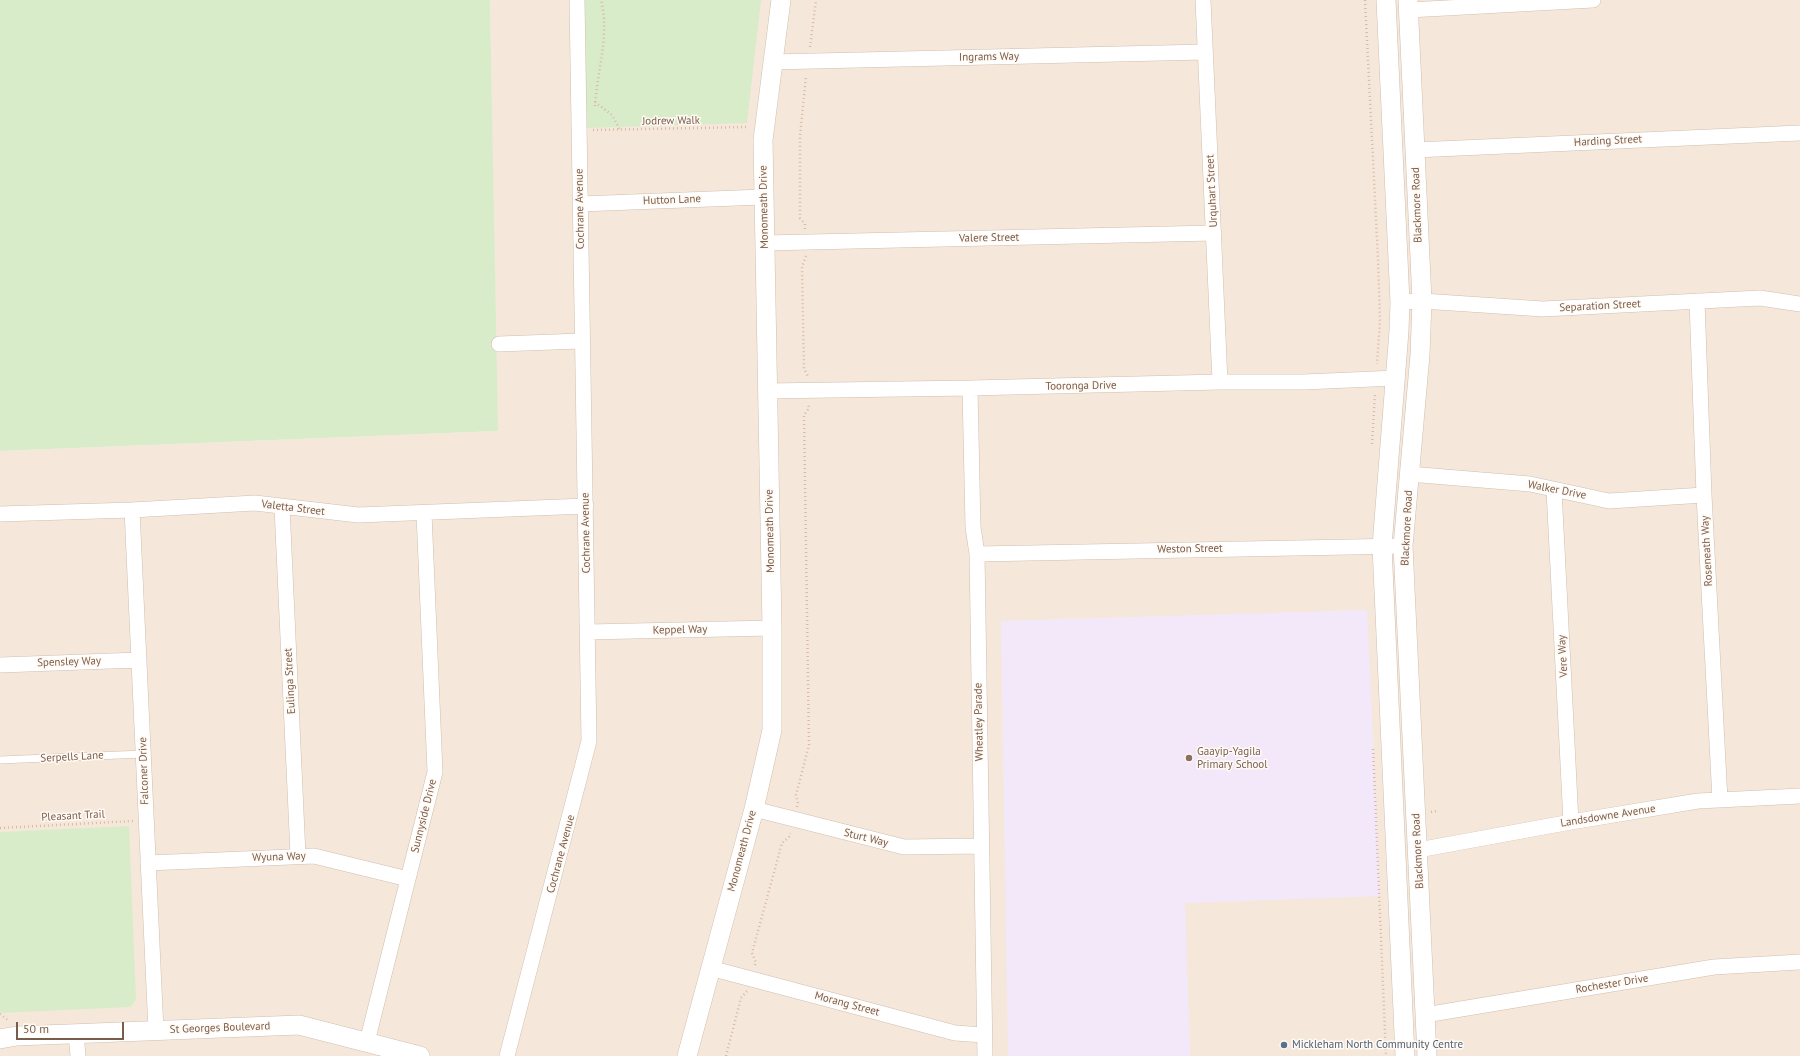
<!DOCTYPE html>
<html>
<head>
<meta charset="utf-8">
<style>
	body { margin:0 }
	#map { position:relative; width:1800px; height:1056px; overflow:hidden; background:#fdf6ec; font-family:"PT Sans",sans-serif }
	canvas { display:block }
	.scale { position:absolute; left:16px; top:1022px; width:108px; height:18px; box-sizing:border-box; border:2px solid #7a5c4d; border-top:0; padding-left:5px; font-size:12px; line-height:14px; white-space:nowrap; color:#7a5c4d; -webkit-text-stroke:3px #fffaf3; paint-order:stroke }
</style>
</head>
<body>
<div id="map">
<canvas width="1800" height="1056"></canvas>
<div class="scale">50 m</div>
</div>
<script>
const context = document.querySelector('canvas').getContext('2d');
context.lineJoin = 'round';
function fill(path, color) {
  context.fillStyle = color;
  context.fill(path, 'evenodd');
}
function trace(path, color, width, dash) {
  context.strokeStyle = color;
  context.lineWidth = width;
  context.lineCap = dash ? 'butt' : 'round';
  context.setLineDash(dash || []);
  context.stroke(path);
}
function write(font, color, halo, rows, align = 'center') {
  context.font = font + ' "PT Sans",sans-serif';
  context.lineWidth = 3;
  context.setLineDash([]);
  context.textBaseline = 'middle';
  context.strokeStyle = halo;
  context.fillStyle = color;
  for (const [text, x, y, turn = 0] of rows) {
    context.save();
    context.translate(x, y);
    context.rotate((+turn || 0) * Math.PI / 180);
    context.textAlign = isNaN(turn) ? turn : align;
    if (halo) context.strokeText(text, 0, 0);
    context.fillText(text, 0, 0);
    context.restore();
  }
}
const residential = new Path2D(`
	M490,0H1800V1056H0V451L497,431Z`);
const education = new Path2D(`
	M1367,610L1380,896L1185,903L1190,1056H1008L1001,621Z`);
const green = new Path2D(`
	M0,0H490L498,431L0,451Z
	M585,0H761L747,123L586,128Z
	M129,826L136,1000L130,1007L0,1013V832Z`);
const path = new Path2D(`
	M1365,0L1378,259L1380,321L1377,364
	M810,47L816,0
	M595,102L612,115L620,130
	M595,106C597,71 610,35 601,0
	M593,130L748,127
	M805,229V224L800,218V136L806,76
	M806,256L802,267L804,369L808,376
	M1372,444L1375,393
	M1373,749L1386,1056
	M797,807L798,802L796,795L809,745L804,415L809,408L808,403
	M1431,812L1437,811
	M0,828L133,821
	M755,965L756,963L752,953L782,843L789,837L790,833
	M0,1014L9,1021
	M726,1056L741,998L747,991`);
const service = new Path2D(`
	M0,760L143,754`);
const minor = new Path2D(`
	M1203,0L1220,382
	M1409,10L1593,0
	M772,62L1205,52
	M1415,150L1800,133
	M580,204L763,197
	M765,243L1214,233
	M1697,301L1704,495L1720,800
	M1400,302L1422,301L1543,309L1760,298L1800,304
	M499,344L581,341
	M970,388L973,527L977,554L985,1056
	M767,391L970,388L1220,382H1304L1396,378
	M1409,474L1530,484L1609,501L1704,495
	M1554,490L1571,822
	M282,507L298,855
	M132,510L156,1031
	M0,514L132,510L255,503L358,515L586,506
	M977,554L1403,546
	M588,632L772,628
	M0,665L139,660
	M754,809L904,847L981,846
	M1418,850L1571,822L1698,801L1800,796
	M148,863L314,856L408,879
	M710,968L955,1033L984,1035
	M1425,1015L1714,967L1800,962
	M76,1034L78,1056
	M367,1042L435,772L424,513
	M507,1056L589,741L577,0`);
const tertiary = new Path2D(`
	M1386,0L1400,302L1399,331L1382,546L1405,1056
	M1408,0L1422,301L1420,355L1403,546L1427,1056
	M0,1039L17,1036L299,1025L420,1056
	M687,1056L754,809L772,730V628L763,140L781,0`);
const markers = [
	[1189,758,4,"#8d6e63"],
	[1284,1045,4,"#5c6f8a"]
];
const streetNames = [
	["Ingrams Way",989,57,-1],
	["Jodrew Walk",671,121,-1],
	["Harding Street",1608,141,-3],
	["Urquhart Street",1212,191,-93],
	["Hutton Lane",672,200,-2],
	["Blackmore Road",1417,205,-92],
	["Monomeath Drive",764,207,-91],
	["Cochrane Avenue",580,209,-91],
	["Valere Street",989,238,-1],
	["Separation Street",1600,306,-3],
	["Tooronga Drive",1081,386,-1],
	["Walker Drive",1557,490,11],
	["Valetta Street",293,508,7],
	["Blackmore Road",1407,528,-87],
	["Monomeath Drive",770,531,-91],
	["Cochrane Avenue",586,533,-91],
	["Weston Street",1190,549,-1],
	["Roseneath Way",1707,551,-93],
	["Keppel Way",680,630,-1],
	["Vere Way",1563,656,-93],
	["Spensley Way",69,662,-2],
	["Eulinga Street",290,681,-93],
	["Wheatley Parade",979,722,-91],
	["Serpells Lane",72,757,-3],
	["Falconer Drive",144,771,-92],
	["Pleasant Trail",73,816,-3],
	["Sunnyside Drive",424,816,-76],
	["Landsdowne Avenue",1608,816,-9],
	["Sturt Way",866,838,14],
	["Monomeath Drive",742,851,-75],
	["Blackmore Road",1418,851,-93],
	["Cochrane Avenue",561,854,-75],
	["Wyuna Way",279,857,-2],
	["Rochester Drive",1612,984,-9],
	["Morang Street",847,1004,15],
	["St Georges Boulevard",220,1028,-2]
];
const educationNames = [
	["Gaayip-Yagila",1197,752],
	["Primary School",1197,765]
];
const serviceNames = [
	["Mickleham North Community Centre",1292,1045]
];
fill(residential, '#f5e8da');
fill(education, '#f3e8fa');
fill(green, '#d8ecc9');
trace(service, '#d1beb0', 8);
trace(minor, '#d1beb0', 16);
trace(tertiary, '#d1beb0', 20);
trace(path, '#d9b8a5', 2.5, [1, 3]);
trace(service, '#fff', 7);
trace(minor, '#fff', 15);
trace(tertiary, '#fff', 19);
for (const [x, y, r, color] of markers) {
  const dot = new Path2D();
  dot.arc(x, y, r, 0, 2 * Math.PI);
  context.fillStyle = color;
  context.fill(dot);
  trace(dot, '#fffaf3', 1.5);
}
write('11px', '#7a5c4d', '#fffaf3', streetNames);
write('11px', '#785e54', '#fffaf3', educationNames, 'left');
write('11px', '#4e5e75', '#fffaf3', serviceNames, 'left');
</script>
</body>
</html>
